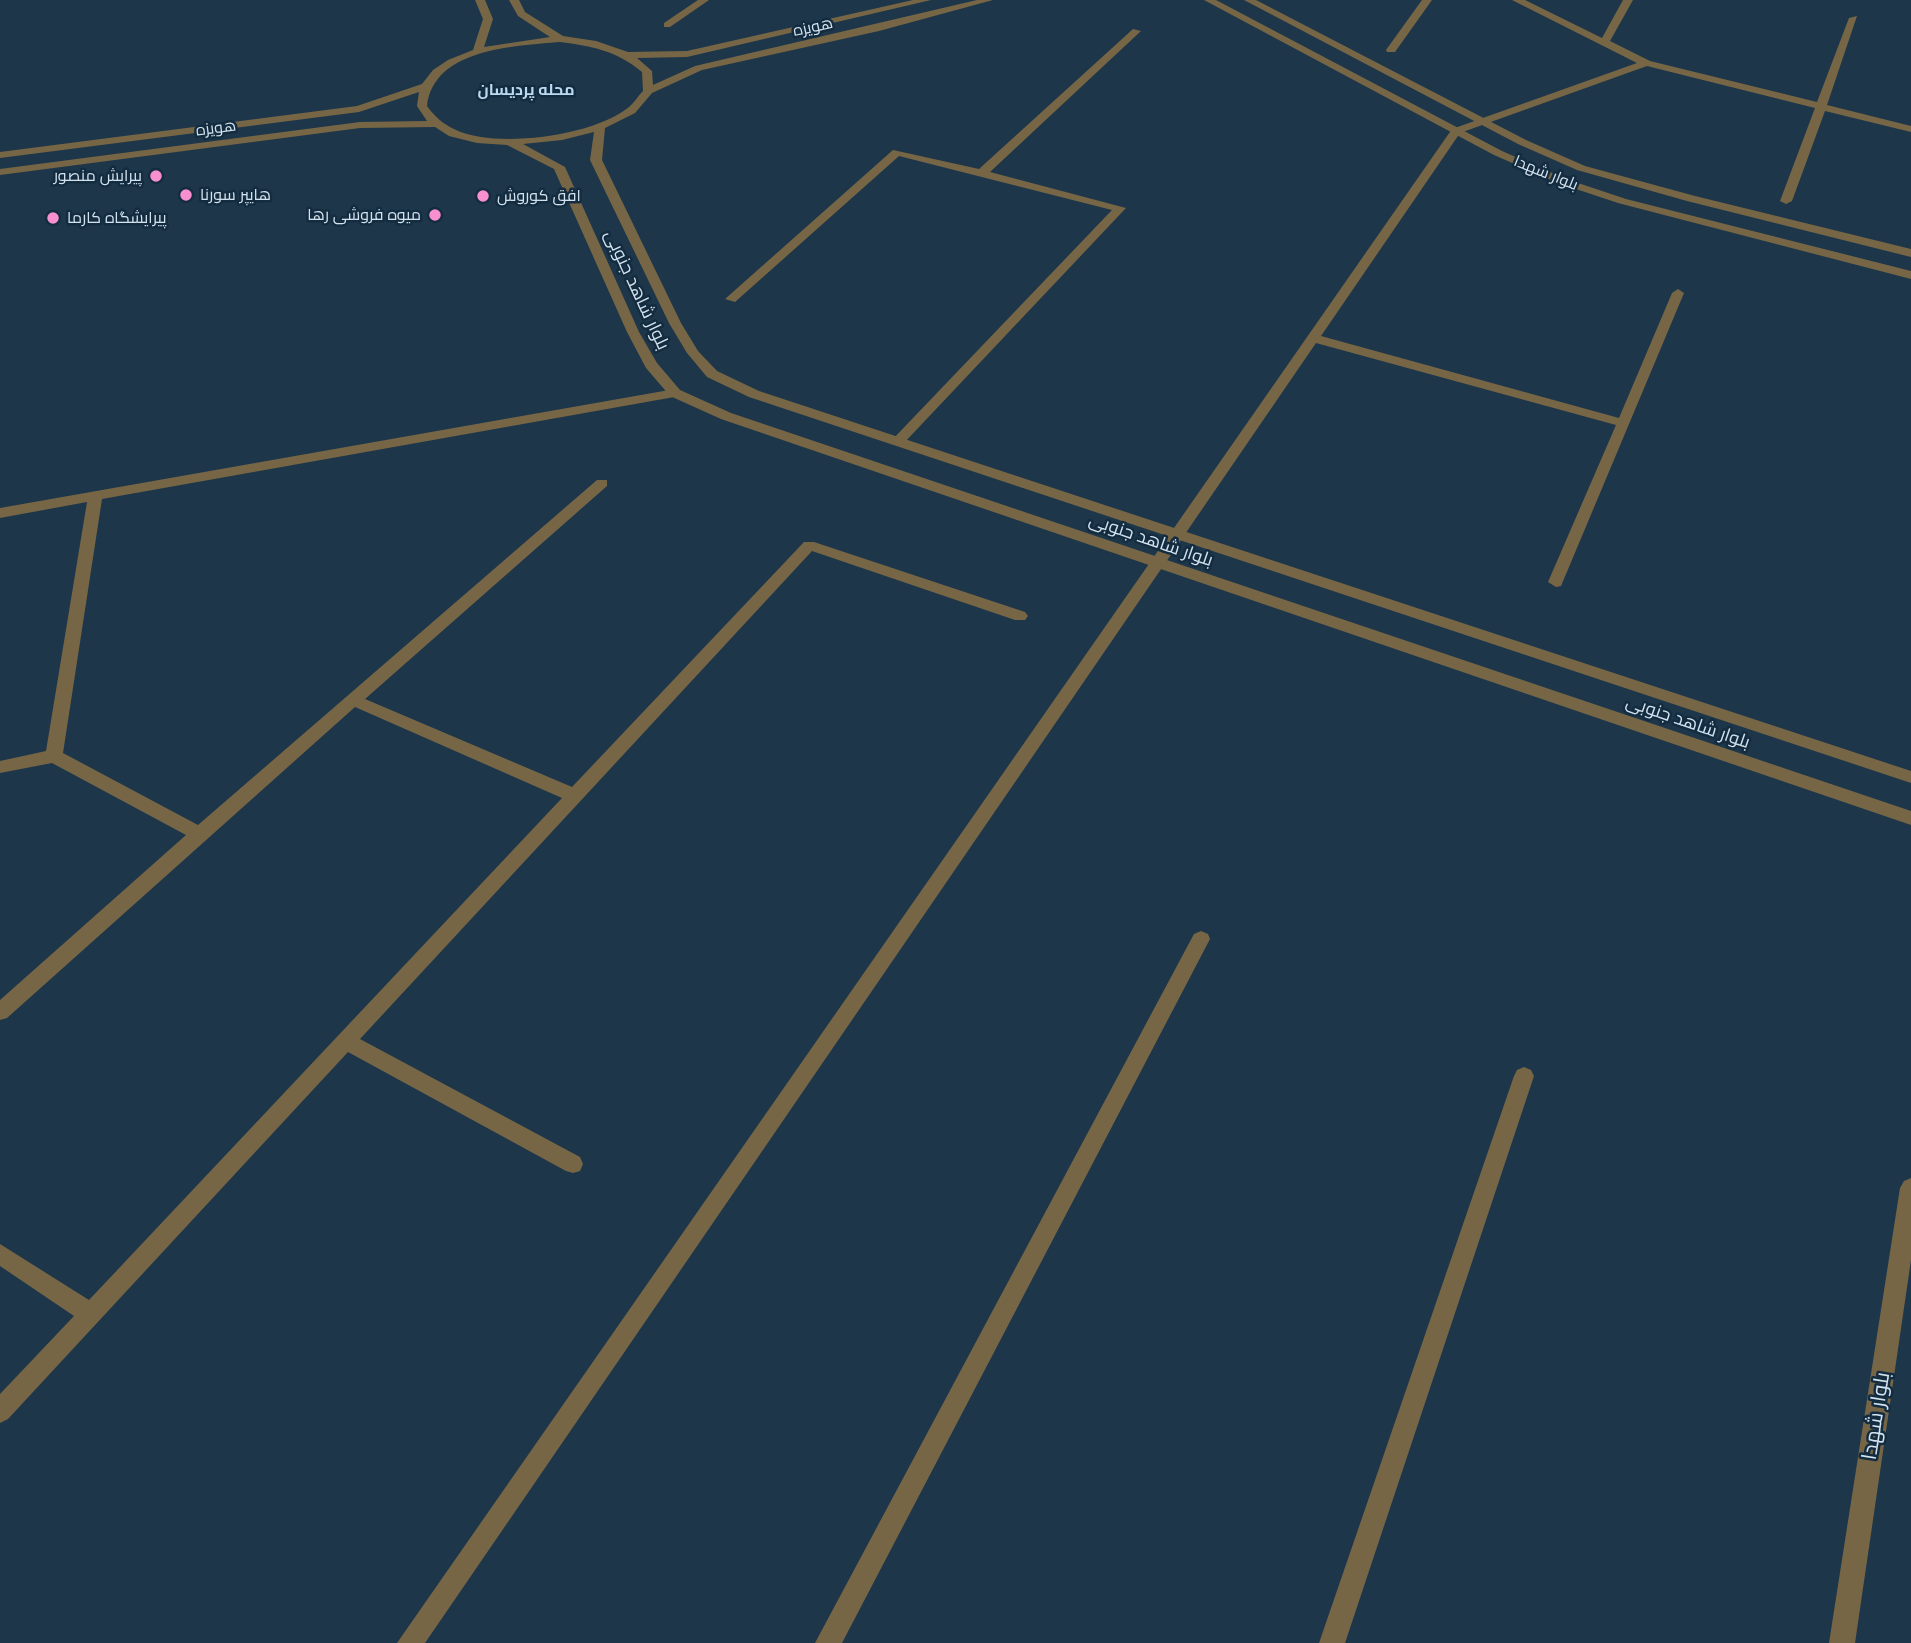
<!DOCTYPE html>
<html>
<head>
<meta charset="utf-8">
<style>
	body { margin:0 }
	canvas { display:block; background:#1d364a }
</style>
</head>
<body>
<canvas width="1911" height="1643"></canvas>
<script>
const context = document.querySelector('canvas').getContext('2d');
context.lineJoin = 'round';
function fill(path, color) {
  context.fillStyle = color;
  context.fill(path, 'evenodd');
}
function trace(path, color, width, dash) {
  context.strokeStyle = color;
  context.lineWidth = width;
  context.lineCap = dash ? 'butt' : 'round';
  context.setLineDash(dash || []);
  context.stroke(path);
}
function write(font, color, halo, rows, align = 'center') {
  context.font = font + ' "Playfair Display",Cairo,serif';
  context.lineWidth = 5;
  context.setLineDash([]);
  context.textBaseline = 'middle';
  context.strokeStyle = halo;
  context.fillStyle = color;
  for (const [text, x, y, turn = 0] of rows) {
    context.save();
    context.translate(x, y);
    context.rotate((+turn || 0) * Math.PI / 180);
    context.textAlign = isNaN(turn) ? turn : align;
    if (halo) context.strokeText(text, 0, 0);
    context.fillText(text, 0, 0);
    context.restore();
  }
}
const minor = new Path2D(`
	M698,0H709L670,27H664V23Z
	M1422,0H1432L1395,52H1387L1386,50Z
	M1512,0H1525L1602,38L1623,0H1633L1610,41L1650,61L1817,102L1849,18L1857,16L1827,105L1911,126V132L1825,111L1792,201L1786,204L1780,201L1815,108L1647,66L1460,133L1321,336L1619,418L1672,293L1678,289L1684,293L1561,586L1556,587L1548,582L1616,425L1316,343L425,1643H397L1452,129L1637,63Z
	M1133,29L1141,31L990,172L1126,208L903,444H893L891,441L1112,210L899,156L735,302L725,299L893,150L979,169Z
	M675,389L680,390V396L102,499L63,753L198,825L597,480H607V486L365,699L572,787L804,542H814L1025,612L1028,616L1025,620H1015L812,551L360,1039L580,1157L583,1164L580,1171L573,1173L566,1171L348,1052L8,1419L0,1423V1394L74,1316L0,1266V1244L89,1300L562,798L355,707L7,1018L0,1020V1000L186,835L52,763L0,773V761L46,751L87,502L0,518V508Z
	M1201,931L1208,934L1210,939L842,1643H815L1194,934Z
	M1524,1067L1531,1070L1534,1076L1345,1643H1319L1514,1076L1517,1070Z`);
const tertiary = new Path2D(`
	M475,0H485L493,19L484,47L550,37L518,16L509,0H519L525,12L563,36L596,41L628,52L687,51L913,0H931L687,57L637,58L652,71L653,85L695,66L977,0H993L879,31L702,70L652,93L635,113L605,128L602,160L681,323L698,351L717,371L759,391L1911,771V783L749,397L707,377L687,353L669,323L590,160L594,132L562,140L523,144L565,167L639,332L657,363L680,390L731,413L1911,811V825L721,419L670,396L646,368L627,332L554,169L507,145L477,143L449,136L435,127L360,128L0,175V169L360,122L427,121L417,106L419,92L359,112L0,158V152L357,106L422,84L433,70L448,60L473,50L483,19ZM560,42C592,46 617,51 642,72L643,91C638,96 634,103 629,107C594,136 497,149 456,130C443,124 435,117 427,106C434,48 515,46 560,42Z
	M1204,0H1216L1502,151L1566,179L1626,199L1911,271V279L1618,203L1558,183L1494,155Z
	M1244,0H1256L1526,140L1585,166L1695,196L1911,249V257L1687,201L1577,170L1518,144Z
	M1911,1178V1260L1855,1643H1829L1900,1188L1904,1181Z`);
const markers = [
	[156,176,7,"#f790cd"],
	[186,195,7,"#f790cd"],
	[483,196,7,"#f790cd"],
	[435,215,7,"#f790cd"],
	[53,218,7,"#f790cd"]
];
const farStreetnames = [
	["هویزه",813,27,-12],
	["هویزه",216,128,-7],
	["بلوار شهدا",1546,173,22]
];
const farNeighbourhoodnames = [
	["محله پردیسان",526,90]
];
const farPoinames = [
	["پیرایش منصور",142,176,"right"],
	["هایپر سورنا",200,195],
	["افق کوروش",497,196],
	["میوه فروشی رها",421,215,"right"],
	["پیرایشگاه کارما",67,218]
];
const streetNames = [
	["بلوار شاهد جنوبی",637,290,65],
	["بلوار شاهد جنوبی",1151,540,19],
	["بلوار شاهد جنوبی",1688,722,19]
];
const nearStreetnames = [
	["بلوار شهدا",1876,1416,-81]
];
fill(minor, '#766645');
fill(tertiary, '#766645');
for (const [x, y, r, color] of markers) {
  const dot = new Path2D();
  dot.arc(x, y, r, 0, 2 * Math.PI);
  context.fillStyle = color;
  context.fill(dot);
  trace(dot, '#132c3f', 2.5);
}
write('16px', '#d3e2ef', '#132c3f', farStreetnames);
write('bold 16px', '#bbd9f2', '#132c3f', farNeighbourhoodnames);
write('16px', '#d3e2ef', '#132c3f', farPoinames, 'left');
write('18px', '#d3e2ef', '#132c3f', streetNames);
write('21px', '#d3e2ef', '#132c3f', nearStreetnames);
</script>
</body>
</html>
